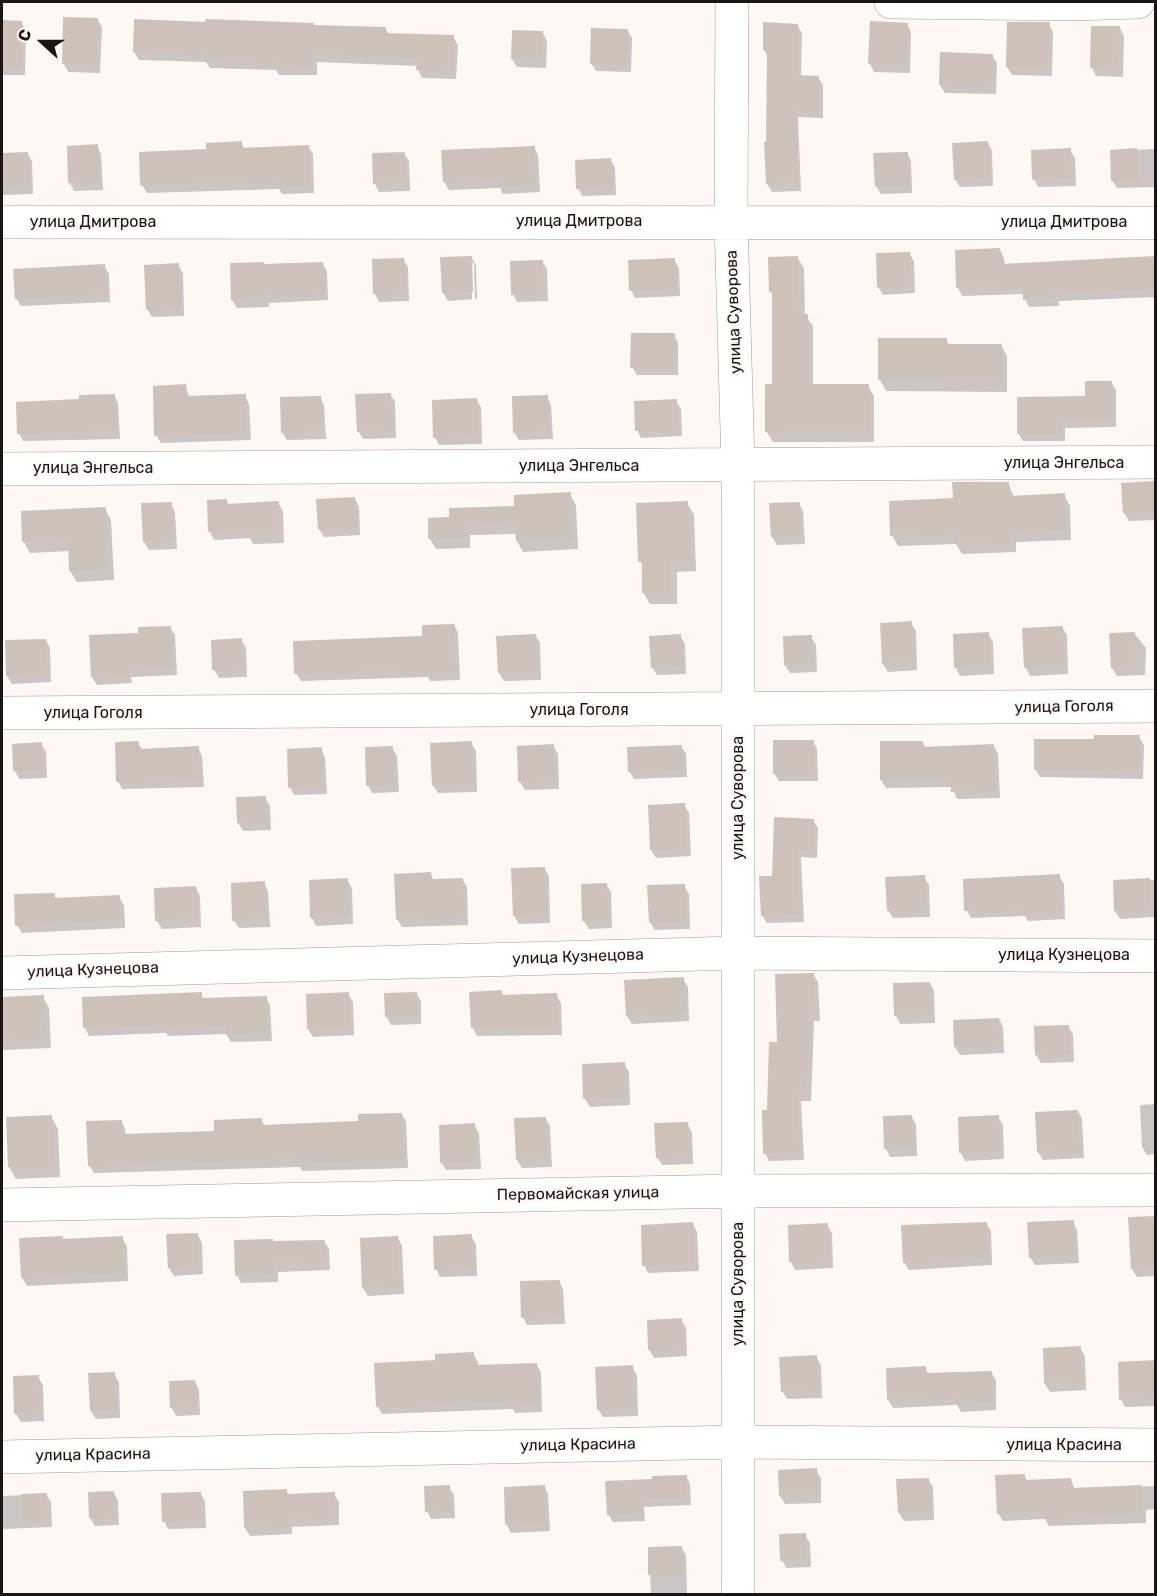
<!DOCTYPE html>
<html>
<head>
<meta charset="utf-8">
<style>
	body { margin:0 }
	#map { position:relative; width:1157px; height:1596px; overflow:hidden; background:#fef7f4; font-family:Rubik,sans-serif }
	canvas { display:block }
	.frame { position:absolute; inset:0; border:3px solid #1b1614; pointer-events:none }
	.north { position:absolute; left:12px; top:12px; width:60px; height:60px; -webkit-text-stroke:4px #fef7f4; paint-order:stroke; rotate:291deg; font-size:16px; font-weight:700; line-height:24px; text-align:center; color:#1b1614 }
	.north::after { content:''; display:block; margin:auto; width:21px; height:27px; background:#1b1614; clip-path:polygon(50% 0,100% 100%,50% 72%,0 100%) }
</style>
</head>
<body>
<div id="map">
<canvas width="1157" height="1596"></canvas>
<div class="frame"></div>
<div class="north">С</div>
</div>
<script>
const context = document.querySelector('canvas').getContext('2d');
context.lineJoin = 'round';
function fill(path, color) {
  context.fillStyle = color;
  context.fill(path, 'evenodd');
}
function trace(path, color, width, dash) {
  context.strokeStyle = color;
  context.lineWidth = width;
  context.lineCap = dash ? 'butt' : 'round';
  context.setLineDash(dash || []);
  context.stroke(path);
}
function write(font, color, halo, rows, align = 'center') {
  context.font = font + ' Rubik,sans-serif';
  context.lineWidth = 4.5;
  context.setLineDash([]);
  context.textBaseline = 'middle';
  context.strokeStyle = halo;
  context.fillStyle = color;
  for (const [text, x, y, turn = 0] of rows) {
    context.save();
    context.translate(x, y);
    context.rotate((+turn || 0) * Math.PI / 180);
    context.textAlign = isNaN(turn) ? turn : align;
    if (halo) context.strokeText(text, 0, 0);
    context.fillText(text, 0, 0);
    context.restore();
  }
}
const shadow = new Path2D(`
	M97,19L102,27L100,73L68,72L64,64Z
	M2,22H21L26,30L25,75H2Z
	M314,24L315,27L385,29L389,34L453,37L458,45L456,79L422,78L418,70V66L317,62V75H279L276,70L210,68L206,62L139,60L134,52Z
	M907,24L911,32L910,73L874,72L870,64Z
	M1049,24L1053,32L1052,76L1012,75L1007,67Z
	M797,25L802,33L801,77H818L823,85V118L798,117L801,191L772,192L767,184L766,144H768V57L764,50Z
	M1120,28L1124,36L1123,77L1096,76L1092,68Z
	M627,30L632,38L631,72L596,71L591,63Z
	M543,33L547,41L546,68L517,67L512,59Z
	M992,55L997,63L996,94L945,93L940,85Z
	M241,143L245,149L308,146L313,154L314,193L282,194L279,189L147,193L142,185L208,151Z
	M988,143L992,151L993,186L960,187L955,179Z
	M97,146L101,154L103,190L74,191L70,183Z
	M534,147L538,155L540,192L503,194L500,188L449,190L444,182Z
	M1156,149V187L1117,188L1112,180L1111,151Z
	M1070,150L1075,158L1076,186L1038,187L1034,179Z
	M27,153L32,161L33,194L2,195V154Z
	M404,153L409,161L410,191L379,192L375,184L374,155Z
	M907,153L911,161L912,193L881,194L876,186Z
	M611,160L615,168L616,195L582,196L578,188Z
	M1000,250L1004,258L1005,266L1156,257V297L1059,301V306L1029,307L1025,299L1024,294L962,296L958,288L956,251Z
	M909,253L914,261L915,293L883,295L878,287Z
	M471,257L476,265L477,299L448,301L443,293ZM471,263H474L475,299H472Z
	M797,257L804,268L805,315L813,326V386H868L874,396V442H773L766,431L773,386L774,297L770,291Z
	M403,259L408,267L409,301L379,302L375,294Z
	M674,260L679,268L680,296L635,298L631,290Z
	M542,261L547,269L548,301L517,302L513,294Z
	M322,263L327,271L328,300L269,303V307L237,308L232,300L231,265Z
	M178,265L183,273L184,316L152,317L147,309Z
	M104,266L109,274L110,302L21,306L16,298Z
	M674,335L678,343V375H637L632,367Z
	M946,339L949,345H1001L1007,356V392L886,391L880,380Z
	M1111,382L1116,390V427L1065,428V441H1023L1018,433Z
	M185,386L190,398L245,396L249,404L251,440L161,443L156,435Z
	M390,394L395,402L396,438L363,439L358,431Z
	M114,395L118,403L120,439L23,441L19,433L80,401Z
	M320,397L324,405L326,439L287,440L282,432Z
	M547,397L551,405L553,439L519,440L514,432Z
	M476,399L481,407L482,444L439,445L435,437Z
	M676,401L681,409L682,436L641,438L637,430Z
	M1008,483L1014,497L1064,495L1070,506L1071,540L1016,542V552L962,554L956,544L898,546L892,535L954,499Z
	M1156,483V520L1129,521L1124,513L1123,484Z
	M570,494L576,505L578,549L523,552L517,541V534L470,535V548L436,549L430,539L450,518L516,507Z
	M355,499L359,507L360,535L324,537L319,529Z
	M226,500L229,505L278,503L283,511L284,543L253,544L250,538L214,540L210,532Z
	M687,503L694,515L696,571L677,572V604H650L643,592L644,568L640,561Z
	M799,503L803,511L805,544L777,545L772,537L771,505Z
	M171,504L175,512L177,549L149,550L144,542L143,505Z
	M105,509L111,520L114,580L77,582L70,571V551L30,553L24,542Z
	M911,623L916,631L917,670L888,672L883,664Z
	M454,625L458,633L460,680L430,681L428,677L301,681L296,673L424,637Z
	M170,627L175,635L177,675L131,677L132,683L97,685L92,677L140,635Z
	M1062,627L1067,635L1068,674L1030,676L1026,668L1024,629Z
	M1134,633L1146,648L1145,675L1117,676L1112,668Z
	M988,634L993,642L994,674L960,676L956,668Z
	M535,635L540,643L541,680L504,681L499,673L498,637Z
	M680,636L685,644L686,674L657,675L652,667Z
	M811,637L816,645L817,672L790,673L785,665Z
	M46,640L50,648L51,682L12,684L7,676Z
	M241,640L246,648L247,677L219,678L214,670L213,641Z
	M1139,737L1144,745L1143,779L1040,777L1035,769L1095,740Z
	M813,741L817,749L818,781H779L774,773Z
	M922,742L926,748L994,746L998,754L1000,798L957,799L952,787L886,788L881,780Z
	M138,743L142,750L198,748L202,756L204,787L122,789L118,781Z
	M471,743L476,751L477,792L438,793L433,785Z
	M41,744L46,752L47,778L19,779L15,771L14,745Z
	M553,746L558,754L559,789L525,790L520,782Z
	M681,746L686,754L687,777L634,779L629,771Z
	M392,748L397,756L399,792L372,793L368,785Z
	M321,749L325,757L327,794L294,795L290,787Z
	M265,798L270,806L271,830L243,831L238,823Z
	M684,805L689,813L691,856L656,858L651,850Z
	M813,820L818,828L817,858L801,857L804,922L767,923L762,915L774,877Z
	M544,868L549,876L550,923L519,924L514,916L512,870Z
	M430,874L434,880L462,879L467,887L468,925L402,927L397,919Z
	M1059,876L1064,884L1065,919L1028,921L1025,916L971,918L966,910Z
	M924,877L929,885L930,917L893,918L888,910Z
	M347,880L352,888L353,924L316,926L312,918Z
	M1156,880L1155,917L1120,919L1115,911L1114,881Z
	M264,883L268,891L270,927L239,928L234,920Z
	M606,884L611,892L612,928L589,929L584,921Z
	M684,886L689,894L690,929L655,930L650,922Z
	M196,888L200,896L201,927L162,929L157,921Z
	M54,894L56,899L119,897L124,905L125,928L22,933L17,925Z
	M813,974L818,982L820,1021H814L811,1101H801L804,1160L769,1161L765,1153L768,1112L779,1044Z
	M683,979L688,987L689,1021L632,1024L627,1016Z
	M930,983L934,991L935,1023L900,1024L896,1016L894,984Z
	M501,992L504,997L556,995L561,1003L562,1035L477,1036L473,1028Z
	M416,993L421,1001V1024L391,1025L387,1017Z
	M201,994L204,1000L266,997L270,1005L272,1041L231,1042L226,1034L168,1036L166,1033L89,1036L85,1028L84,999Z
	M348,994L353,1002L354,1035L313,1037L308,1029Z
	M43,997L49,1008L51,1048L2,1050V998Z
	M999,1019L1003,1027L1004,1053L960,1055L955,1047Z
	M1068,1026L1073,1034L1074,1062L1041,1063L1036,1055L1035,1028Z
	M624,1064L629,1072L630,1105L590,1107L585,1099Z
	M1156,1104V1154L1147,1155L1142,1147L1140,1105Z
	M1078,1111L1082,1119L1084,1158L1043,1160L1038,1152Z
	M402,1114L406,1122L408,1168L302,1171L300,1167L94,1173L89,1165L121,1121L125,1129L126,1136L216,1132L261,1119L265,1126L360,1122Z
	M51,1116L58,1129L60,1177L16,1179L9,1167Z
	M911,1116L916,1124L917,1156L890,1157L886,1149Z
	M998,1117L1003,1125L1004,1159L965,1161L961,1153Z
	M545,1118L550,1126L552,1167L522,1168L517,1160Z
	M687,1124L692,1132L693,1164L662,1165L657,1157Z
	M474,1125L479,1133L481,1169L446,1170L441,1162Z
	M1156,1217V1276L1137,1277L1132,1269L1130,1218Z
	M1073,1222L1077,1230L1079,1263L1035,1265L1030,1257Z
	M986,1223L991,1231L992,1265L909,1270L904,1262Z
	M693,1224L697,1232L699,1271L648,1273L644,1265Z
	M827,1225L832,1233L833,1268L795,1270L791,1262Z
	M198,1235L202,1243L203,1274L174,1276L169,1268Z
	M471,1236L476,1244L477,1276L440,1277L436,1269Z
	M397,1237L402,1245L404,1294L368,1296L363,1288Z
	M122,1238L127,1246L128,1281L27,1286L22,1278L64,1240Z
	M324,1241L329,1249L330,1270L278,1272V1282L241,1283L237,1275Z
	M559,1281L563,1289L565,1324L527,1325L523,1317Z
	M681,1320L686,1328L687,1356L654,1358L649,1350Z
	M1080,1348L1085,1356L1086,1390L1050,1392L1045,1384Z
	M473,1354L478,1362V1367L536,1364L541,1372L542,1412L515,1413L513,1409L382,1414L377,1406L436,1362Z
	M816,1357L821,1365L822,1398L787,1399L782,1391Z
	M1156,1361V1406L1125,1407L1121,1399L1119,1363Z
	M632,1367L637,1375L638,1416L603,1417L598,1409Z
	M925,1368L929,1375L991,1372L996,1380V1410L961,1412L957,1405L893,1408L888,1400L887,1369Z
	M114,1374L119,1382L120,1418L96,1419L91,1411L90,1375Z
	M38,1377L43,1385L44,1421L21,1422L16,1414Z
	M195,1382L199,1390L200,1415L176,1416L172,1408Z
	M816,1470L821,1478V1503L785,1504L780,1496Z
	M1024,1475L1028,1482L1071,1480L1075,1490L1156,1486V1509L1146,1510V1523L1049,1526L1045,1519L1003,1521L998,1513Z
	M686,1476L690,1484L691,1505L644,1507L645,1521L613,1522L608,1514Z
	M928,1479L933,1487L934,1520L904,1521L899,1513Z
	M544,1486L548,1494L550,1531L511,1533L507,1525Z
	M449,1487L454,1495L455,1518L431,1519L427,1511Z
	M286,1490L289,1495L334,1494L339,1502V1525L292,1527V1534L250,1536L245,1528Z
	M113,1492L118,1500L119,1525L95,1526L90,1518Z
	M200,1493L205,1501L206,1528L168,1529L164,1521Z
	M46,1494L51,1502L52,1527L2,1529V1496Z
	M805,1535L810,1543L811,1567L786,1568L782,1560Z
	M681,1547L686,1555L687,1594H651L649,1548Z`);
const building = new Path2D(`
	M63,17L98,18L97,65L62,64Z
	M134,19L205,22V19L314,23V25L386,27V33L454,35L453,71L416,70L417,58L313,55V68L273,67V62L204,60V54L133,52Z
	M2,20L22,21L21,68L2,67Z
	M870,21L908,23L906,65L868,64Z
	M763,22L798,24L797,75L819,76V110H795L798,183L766,184L764,142H766L767,51L763,50Z
	M1007,22H1050L1048,69L1006,67Z
	M1091,26H1120L1119,69L1090,68Z
	M591,28L628,29L627,65L590,64Z
	M512,30L543,31L542,60L511,59Z
	M940,52L993,54L992,87L939,85Z
	M242,141V148L309,145L311,185L276,187V182L140,185L139,152L206,149V143Z
	M988,141L990,178L954,180L952,143Z
	M98,144L99,182L68,183L67,146Z
	M535,146L536,185L497,186V180L443,182L441,150Z
	M1071,148L1072,178L1032,180L1031,150Z
	M1137,148L1138,180L1111,181L1110,150Z
	M28,152L30,187L2,188V153Z
	M405,152L407,183L373,184L372,153Z
	M908,152L909,185L875,187L873,153Z
	M611,158L613,187L576,189L575,160Z
	M1000,248L1001,264L1155,256V289L1055,293L1056,298L1023,300V286L956,288L955,250Z
	M910,252L912,285L877,287L876,253Z
	M472,256L473,292L442,293L440,257Z
	M798,256L800,314H808V384H869V431L765,432V384H772V292H769L768,257Z
	M404,258L406,293L373,294L372,259Z
	M675,258L676,289L629,291L628,260Z
	M543,260L544,293L511,295L510,261Z
	M264,262V264L323,262L325,293L265,295V299L231,300L230,263Z
	M179,263L181,308L146,310L144,265Z
	M105,264L106,295L15,299L13,269Z
	M631,333H675L674,368H630Z
	M878,338H947V344H1002V381L878,380Z
	M1085,381H1112V420H1062V434H1017V397L1085,396Z
	M186,384L187,396L246,394L247,433L154,436L153,386Z
	M391,393L393,430L357,432L355,394Z
	M115,394L116,431L17,434L16,402L79,399V395Z
	M548,395L549,431L513,433L512,396Z
	M321,396L322,431L281,433L280,397Z
	M477,398L479,436L433,438L432,400Z
	M677,399L678,429L635,431L634,401Z
	M1155,481V512L1123,513L1121,483Z
	M952,482H1009L1010,496L1065,493L1066,530L1011,532V542L955,544L954,533L890,536L889,501L953,498Z
	M571,492L572,539L516,541L515,523L464,525L465,538L428,539V518L449,517V508L514,506V495Z
	M355,497L357,528L318,529L316,499Z
	M227,499V504L279,501L280,535L247,536V531L208,532L207,500Z
	M688,501L691,560L671,561V593H642V562H638L636,503Z
	M172,502L173,541L143,542L141,503Z
	M800,502L801,536L771,537L769,503Z
	M106,507L108,569L69,571L68,540L22,542L21,511Z
	M912,621L913,663L882,664L880,623Z
	M455,624L456,672L424,673V670L294,674L293,641L422,636V625Z
	M171,626L173,668L128,669V676L91,677L89,635L138,633V627Z
	M1063,626L1065,667L1024,668L1022,628Z
	M989,632L991,667L954,668L953,634Z
	M1135,632L1136,667L1111,668L1109,633Z
	M536,634L538,672L498,673L496,636Z
	M681,634L683,666L651,668L649,636Z
	M812,635L813,664L784,665L783,636Z
	M242,638L243,669L212,670L211,640Z
	M46,639L48,675L6,676L5,640Z
	M1094,735H1140L1139,771L1034,770V739H1094Z
	M773,740H814V774H773Z
	M139,741V749L199,746L200,780L116,782L115,742Z
	M472,741L474,784L432,786L430,743Z
	M880,741H923V747L994,744L996,790L951,792V780H880Z
	M42,742L43,770L13,771L12,744Z
	M554,744L555,781L518,782L517,746Z
	M682,745L683,770L628,772L627,747Z
	M393,746L395,785L366,786L365,747Z
	M322,747L323,787L288,788L287,749Z
	M266,796L267,822L237,823L236,797Z
	M685,803L687,849L650,850L648,805Z
	M774,817L814,819L813,850H798L800,914L761,916L759,876H772Z
	M545,867L547,915L513,916L511,868Z
	M431,872L432,879L463,878L465,917L396,920L394,874Z
	M1060,874L1061,912L1022,913V909L964,911L963,879Z
	M925,875L926,909L887,911L885,877Z
	M348,878L349,916L310,918L309,880Z
	M1150,878L1151,909L1114,911L1113,880Z
	M265,881L266,919L232,921L231,883Z
	M607,883L609,920L582,921L581,884Z
	M685,884L687,921L649,923L647,885Z
	M196,886L198,919L155,921L154,888Z
	M55,893V898L120,895L121,920L15,926L14,894Z
	M814,973L816,1013L810,1014L807,1094L798,1093L800,1152L763,1154L762,1110H767L769,1042H777L775,974Z
	M684,977L685,1013L626,1016L624,980Z
	M930,982L931,1015L894,1016L893,983Z
	M502,990V995L557,993L559,1028H471L469,992Z
	M202,992V998L267,996L268,1033L225,1034V1026L162,1028V1025L83,1028L82,997Z
	M349,992L350,1027L307,1029L306,994Z
	M417,992L418,1016L385,1017L384,993Z
	M44,995L45,1038L2,1039V997Z
	M999,1018L1001,1045L954,1047L953,1020Z
	M1069,1025L1071,1054L1035,1055L1034,1026Z
	M625,1062L626,1098L583,1099L582,1064Z
	M1078,1110L1080,1150L1037,1152L1035,1112Z
	M402,1113L404,1160L296,1163V1159L88,1166L86,1121L122,1120V1134L214,1131V1120L262,1118V1125L358,1121V1114Z
	M52,1115L54,1165L8,1167L6,1117Z
	M912,1115L914,1148L884,1149L883,1116Z
	M999,1115L1001,1152L959,1153L958,1117Z
	M546,1117L548,1159L516,1160L514,1118Z
	M688,1122L690,1157L656,1158L654,1123Z
	M475,1123L477,1161L440,1163L439,1125Z
	M1155,1216V1268L1131,1269L1128,1217Z
	M1074,1220L1075,1256L1029,1258L1027,1222Z
	M693,1222L695,1264L642,1266L641,1225Z
	M987,1222L988,1258L903,1263L901,1225Z
	M828,1223L830,1261L789,1262L788,1225Z
	M198,1233L199,1267L168,1268L166,1234Z
	M472,1234L473,1268L434,1270L433,1236Z
	M63,1236V1239L123,1236L125,1273L21,1278L19,1238Z
	M398,1236L400,1286L362,1288L360,1238Z
	M273,1239V1241L325,1240L326,1262L274,1264L275,1274L235,1276L234,1240Z
	M560,1280L561,1316L521,1318L520,1281Z
	M682,1318L683,1349L648,1350L647,1320Z
	M1081,1346L1082,1382L1044,1384L1043,1348Z
	M474,1352L475,1365L537,1363L539,1404L509,1405V1401L376,1407L374,1363L435,1360V1354Z
	M817,1355L818,1390L781,1392L779,1357Z
	M1155,1360V1398L1119,1400L1118,1362Z
	M633,1365L635,1408L597,1410L595,1367Z
	M926,1366V1373L992,1371L993,1402L954,1404V1398L887,1400L886,1368Z
	M115,1372L117,1410L90,1411L88,1373Z
	M39,1375L41,1413L14,1414L13,1376Z
	M195,1380L197,1407L170,1408L169,1381Z
	M817,1468L818,1495L779,1496L778,1470Z
	M1025,1474V1480L1071,1478L1072,1488L1142,1485L1143,1515L1043,1518V1512L997,1514L995,1475Z
	M687,1475V1497L641,1499V1513L607,1515L605,1481L652,1479V1476Z
	M929,1478L930,1512L898,1513L896,1479Z
	M450,1485L451,1510L425,1512L424,1486Z
	M545,1485L546,1524L505,1525L504,1487Z
	M287,1489V1494L335,1492L336,1517L288,1520V1526L244,1528L243,1491Z
	M114,1491L115,1517L89,1518L88,1492Z
	M201,1492L202,1520L162,1522L161,1493Z
	M47,1493L48,1520L22,1521L21,1494Z
	M806,1533L807,1560L780,1561L779,1534Z
	M682,1546L683,1573L648,1575V1547Z`);
const minor = new Path2D(`
	M732,2L731,221L738,465V1594
	M891,2L1072,4L1138,2
	M2,222L1156,223
	M2,469L1156,462
	M2,713L1156,706
	M2,973L738,953L1156,956
	M2,1205L737,1191L1156,1190
	M2,1457L738,1442L1156,1445`);
const streetNames = [
	["улица Дмитрова",579,221],
	["улица Дмитрова",93,222],
	["улица Дмитрова",1064,222],
	["улица Суворова",734,312,-92],
	["улица Энгельса",1064,463],
	["улица Энгельса",579,466],
	["улица Энгельса",93,468],
	["улица Гоголя",1064,707,-1],
	["улица Гоголя",579,710],
	["улица Гоголя",93,713],
	["улица Суворова",738,798,-90],
	["улица Кузнецова",1064,955],
	["улица Кузнецова",578,957,-2],
	["улица Кузнецова",93,970,-2],
	["Первомайская улица",578,1194,-1],
	["улица Суворова",738,1284,-90],
	["улица Красина",578,1445,-1],
	["улица Красина",1064,1445],
	["улица Красина",93,1455,-1]
];
fill(shadow, '#0003');
fill(building, '#cec1b7');
trace(minor, '#a79891', 34);
trace(minor, '#fff', 33);
write('16px', '#1b1614', '#fef7f4', streetNames);
</script>
</body>
</html>
